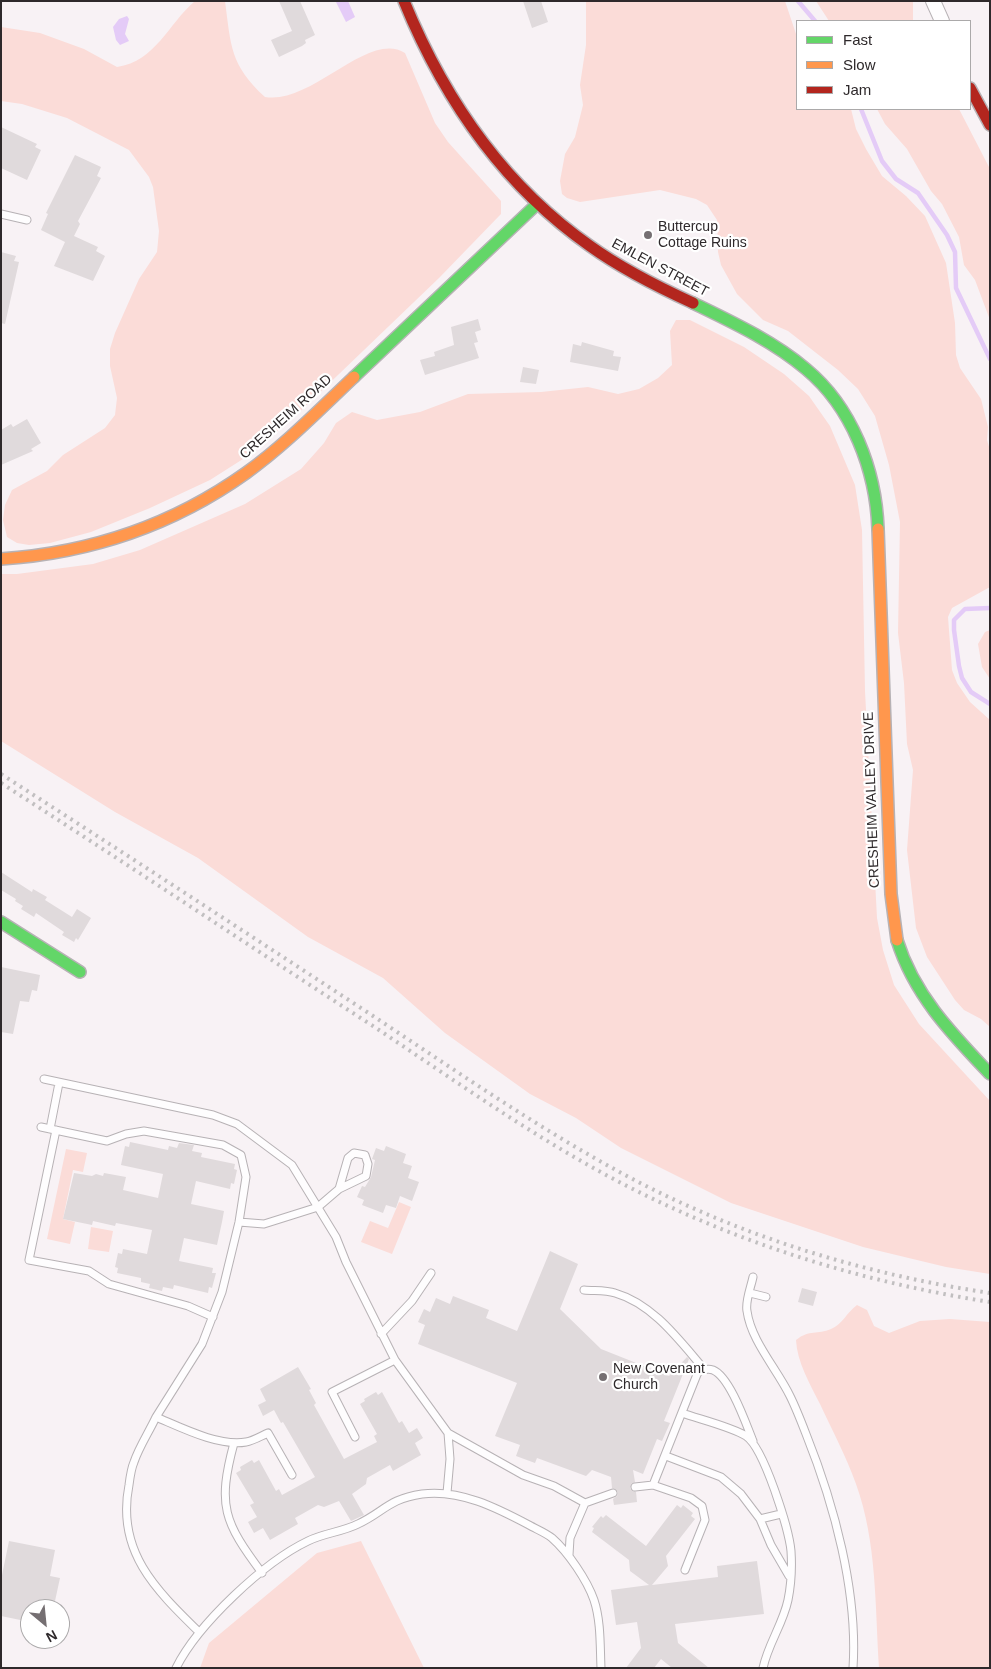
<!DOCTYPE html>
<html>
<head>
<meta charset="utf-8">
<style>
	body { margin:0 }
	#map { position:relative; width:991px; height:1669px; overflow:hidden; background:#f8f2f5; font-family:Helvetica,sans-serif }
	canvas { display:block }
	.frame { position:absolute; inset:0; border:2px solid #2e292b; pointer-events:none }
	.legend { position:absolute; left:796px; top:20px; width:175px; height:90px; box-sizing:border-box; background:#fff; border:1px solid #aba9aa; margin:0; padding:6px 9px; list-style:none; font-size:15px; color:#2e292b }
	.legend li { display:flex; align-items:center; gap:10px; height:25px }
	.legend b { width:25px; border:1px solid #aba9aa }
	.north { position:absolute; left:20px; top:1599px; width:50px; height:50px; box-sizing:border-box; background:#fff; border:1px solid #aba9aa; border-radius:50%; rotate:152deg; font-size:14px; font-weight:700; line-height:20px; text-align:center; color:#2e292b }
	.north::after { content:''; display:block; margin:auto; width:18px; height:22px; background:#756f72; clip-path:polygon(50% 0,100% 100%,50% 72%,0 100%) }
</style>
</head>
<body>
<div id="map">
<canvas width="991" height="1669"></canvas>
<div class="frame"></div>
<ul class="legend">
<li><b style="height:6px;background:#63d668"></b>Fast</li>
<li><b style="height:6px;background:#ff974d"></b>Slow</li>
<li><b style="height:6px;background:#b3261e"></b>Jam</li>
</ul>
<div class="north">N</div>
</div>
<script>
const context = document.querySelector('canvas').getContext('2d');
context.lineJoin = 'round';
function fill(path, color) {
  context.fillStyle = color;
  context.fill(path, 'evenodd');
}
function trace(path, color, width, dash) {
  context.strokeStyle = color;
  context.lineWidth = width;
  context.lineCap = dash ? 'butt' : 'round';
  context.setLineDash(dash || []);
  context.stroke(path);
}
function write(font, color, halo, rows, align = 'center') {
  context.font = font + ' Helvetica,sans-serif';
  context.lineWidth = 4.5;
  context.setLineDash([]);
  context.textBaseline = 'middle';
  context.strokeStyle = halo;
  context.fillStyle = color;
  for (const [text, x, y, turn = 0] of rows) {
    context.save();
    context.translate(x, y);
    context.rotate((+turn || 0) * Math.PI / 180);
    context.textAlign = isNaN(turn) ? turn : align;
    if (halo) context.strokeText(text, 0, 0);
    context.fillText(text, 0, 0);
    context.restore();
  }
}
const green = new Path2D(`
	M195,1H225C231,46 230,65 265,97C312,105 368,30 405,53L435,123L448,142L501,201V214L439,278L288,423L243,459L210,480L150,508L91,532L50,543L29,545L17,543L7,537L3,520L5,505L12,490L47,471L63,455L105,428L115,415L117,398L110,366V349L115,333L139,279L157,252L159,231L153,187L149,177L129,150L67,118L22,104L1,101V27L40,33L84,49L117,67C156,61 168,24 195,1Z
	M586,1H785L797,37V109H851L856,129L866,149L882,176L906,196L925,216L946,263L955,323L956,355L960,368L981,399L988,427L987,440L990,450V587L952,608L948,617L952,670L957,683L970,702L990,720V1027L981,1019L964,1010L955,1000L927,957L916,928L907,850L913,770L907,744L904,683L898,633L900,522L889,465L875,416L858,389L838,370L788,331L763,320L737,294L721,265L718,252L717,220L707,205L696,199L660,190L580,202L567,198L562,194L560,181L565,154L575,137L583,105L580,85L586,45Z
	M816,1H913V21H829Z
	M877,109H959L990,169V320L975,280L964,265L959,237L942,204L931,191L907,149L885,124Z
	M676,320H690L744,347L784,374L809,396L830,426L855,485L862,530L865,691L877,918L883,950L894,985L919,1024L990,1101V1274L946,1267L863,1247L731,1203L621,1148L576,1118L530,1094L445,1033L383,978L308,937L198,858L115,812L1,741V574H17L93,564L140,550L245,504L301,469L324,443L336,423L352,412L377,420L420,412L468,394L541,392L588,387L618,394L639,389L658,378L672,365L670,331Z
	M990,630V679L982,667L978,644L985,632Z
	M66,1149L87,1153L83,1172L73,1170L63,1219L75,1222L70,1244L47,1239Z
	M399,1202L411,1207L392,1254L361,1242L370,1221L388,1228Z
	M91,1227L113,1231L109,1252L88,1249Z
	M857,1305L867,1310L874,1326L889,1333L920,1321L950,1319L990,1322V1668H879C875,1606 877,1542 856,1484C846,1456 832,1430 820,1404C810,1384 797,1362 796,1340C810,1329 817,1335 831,1329C842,1325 847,1312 857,1305Z
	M361,1541L424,1668H200L209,1643L317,1553Z`);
const water = new Path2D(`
	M348,1L355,17L346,22L336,2Z
	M127,16L129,19L125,34L129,41L120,45L116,40L113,27L119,19Z`);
const stream = new Path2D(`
	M798,1L815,21
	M861,109L882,161L896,179L918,193L947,235L955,252L956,288L990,359
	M990,608L965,609L954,620V630L959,666L962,678L971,692L990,704`);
const building = new Path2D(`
	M279,1H300L315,35L305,40L306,43L302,46L279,57L271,40L292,31Z
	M523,1H541L548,22L532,28Z
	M1,127L37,144L35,147L41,150L27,180L1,168Z
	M75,155L101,167L97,176L101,178L78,221L80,224L74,236L98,247L96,251L105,256L93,281L54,266L65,242L41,230L48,214L46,213Z
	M1,252L16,256L14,261L19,262L5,324L1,323Z
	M478,319L481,330L475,332L478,342L474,343L479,358L425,375L420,360L435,356L434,352L454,345L451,327Z
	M582,342L614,351L613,356L621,357L618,371L570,362L573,344L581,346Z
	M523,367L539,370L536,384L520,382Z
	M27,419L41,443L31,449L33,451L1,465V430L11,424L13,427Z
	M1,872L32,892L33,889L47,897L45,900L72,917L77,909L91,918L78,940L76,938L74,942L62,935L64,932L36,913L34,917L21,909L23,906L15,901L16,899L1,890Z
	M1,967L40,975L37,991L32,990L29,1002L20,1001L13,1034L1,1032Z
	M130,1142L168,1150L169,1146L177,1148L179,1143L194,1145L192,1151L202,1153L201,1157L235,1164L234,1169L237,1170L234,1184L231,1183L230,1189L196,1181L191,1204L224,1211L222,1222L217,1245L184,1238L179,1261L213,1268L212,1273H216L212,1288L209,1287L208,1293L174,1285L173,1289L163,1287L162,1291L149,1288L150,1284L141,1282V1278L117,1273L118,1268L115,1267L118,1253L122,1254L123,1249L147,1254L152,1230L116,1223L115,1226L93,1221L92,1225L63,1219L74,1173L92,1176L96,1174L103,1176L104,1173L126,1177L123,1190L158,1198L163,1174L121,1165L125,1146L129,1147Z
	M386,1146L406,1154L403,1163L412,1166L408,1178L419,1182L412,1201L400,1196L396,1208L386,1205L383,1213L362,1205L364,1200L357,1197L362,1186L365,1187L371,1177L375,1160L372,1159L376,1148L384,1151Z
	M550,1251L578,1264L560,1309L601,1349L669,1376L687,1357L689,1359L664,1421L670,1423L662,1441L657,1439L643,1474L633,1470L635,1482L630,1488L636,1492L637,1502L614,1505L613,1499L617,1496L618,1492L612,1488L611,1477L592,1470L586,1476L537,1458L535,1463L516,1456L520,1445L495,1436L517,1383L418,1344L425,1325L418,1322L424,1309L430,1312L436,1298L450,1304L453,1296L489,1310L486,1318L517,1331Z
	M802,1288L817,1292L813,1306L798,1302Z
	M298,1367L311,1389L309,1390L316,1403L314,1405L344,1459L377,1442L374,1436L377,1434L360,1404L365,1401L364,1399L376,1392L378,1395L382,1392L399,1423L402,1421L409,1433L417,1428L423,1438L415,1443L421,1455L393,1471L390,1465L367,1478L366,1484L352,1494L364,1515L351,1521L339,1501L324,1507L318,1505L295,1518L298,1524L270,1540L263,1528L254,1533L248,1522L257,1517L250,1505L254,1503L236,1473L241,1470L240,1467L252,1460L254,1463L259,1460L276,1491L279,1489L282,1495L315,1477L283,1422L281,1423L274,1410L263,1416L258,1405L266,1401L260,1389Z
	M677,1505L681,1508L683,1505L693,1513L691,1516L695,1519L666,1556L668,1566L652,1585L718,1577L717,1566L757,1561L764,1614L675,1624L678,1643L709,1668H672L661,1659L654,1668H626L641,1648L637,1622L616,1625L611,1590L649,1585L630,1571L629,1560L592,1532L594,1528L592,1527L601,1516L603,1518L606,1515L646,1546Z
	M9,1541L55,1550L50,1576L60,1578L55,1601L46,1600L44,1609H30V1622L1,1616V1580Z`);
const lane = new Path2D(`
	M1,214L27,220
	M44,1079L213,1115L237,1124L292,1165L336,1237L346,1262L395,1360
	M41,1127L107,1141L126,1134L144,1131L223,1145L241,1155L246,1177L239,1222L222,1292L202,1344L156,1417
	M50,1129L59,1083
	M56,1130L29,1260L89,1271L109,1284L188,1306L213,1317
	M239,1222L264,1224L318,1207L339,1189L366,1176L368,1164L365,1155L354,1153L348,1158L339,1189
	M753,1277C751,1287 745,1301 747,1311C751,1341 777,1369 790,1396C796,1408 801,1421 806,1434C834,1504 858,1592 853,1668
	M584,1290C594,1291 606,1290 615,1293C653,1304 679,1340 704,1369
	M750,1293L766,1297
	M381,1334L412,1301L431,1273
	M682,1413C699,1419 732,1427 746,1436C764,1448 789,1529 791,1551C792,1566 791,1585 788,1600C783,1624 768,1644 763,1668
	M448,1433L523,1475L554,1486L585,1503L613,1493
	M355,1437L332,1392L395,1360L448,1433L450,1459L447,1493
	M234,1443C217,1506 224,1522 262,1573
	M666,1456L721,1477L741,1494L760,1519L771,1545L789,1576
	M653,1485L698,1372C702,1370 707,1368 713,1370C730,1377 746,1424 753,1441
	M635,1487L653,1485L691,1498L702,1506L705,1520L685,1570
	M760,1519L781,1514
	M569,1555L570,1538L585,1503
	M199,1632C155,1589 116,1551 129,1485C130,1477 131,1469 134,1462C139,1447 149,1432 156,1417C180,1427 219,1447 246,1442C253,1441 261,1436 268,1433L292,1475
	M176,1668C198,1624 264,1562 308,1541C324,1533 342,1532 358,1524C384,1512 388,1499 422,1494C460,1489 497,1508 529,1525C536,1529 546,1533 552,1538C568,1552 587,1580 594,1600C601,1621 600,1646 601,1668`);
const street = new Path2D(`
	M933,1L942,21`);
const fast = new Path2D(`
	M693,303C732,322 773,341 806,369C852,407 876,470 878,529
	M354,377L537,204
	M1,922L80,972
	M897,940C914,995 952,1034 990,1074`);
const slow = new Path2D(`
	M878,529L891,894L897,940
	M1,559C90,553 173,525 246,473C285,445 319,410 354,377`);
const jam = new Path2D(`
	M404,1C444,99 503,185 590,246C622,269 658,287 693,303
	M970,88L990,125`);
const rail = new Path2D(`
	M1,774C124,853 245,932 367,1012C452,1068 536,1127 625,1175C739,1236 863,1274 990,1293
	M1,783C127,864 251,947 376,1028C457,1082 538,1140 625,1185C740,1244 862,1282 990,1302`);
const markers = [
	[648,235,5,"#756f72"],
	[603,1377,5,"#756f72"]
];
const poiNames = [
	["Buttercup",658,227],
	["Cottage Ruins",658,243],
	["New Covenant",613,1369],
	["Church",613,1385]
];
const streetNames = [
	["EMLEN STREET",660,268,28],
	["CRESHEIM ROAD",286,417,-42],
	["CRESHEIM VALLEY DRIVE",872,800,-92]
];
fill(green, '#fbdcd8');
fill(water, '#e4cbf7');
trace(stream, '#e4cbf7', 4.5);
fill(building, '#e0dadc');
trace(lane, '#b7b2b5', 9);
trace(street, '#b7b2b5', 16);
trace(fast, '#b7b2b5', 14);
trace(slow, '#b7b2b5', 14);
trace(jam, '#b7b2b5', 14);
trace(lane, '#fefdfe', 7);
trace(street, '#fefdfe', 14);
trace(fast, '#63d668', 11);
trace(slow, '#ff974d', 11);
trace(jam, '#b3261e', 11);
trace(rail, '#c1bfc0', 4, [2.5, 5]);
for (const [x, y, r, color] of markers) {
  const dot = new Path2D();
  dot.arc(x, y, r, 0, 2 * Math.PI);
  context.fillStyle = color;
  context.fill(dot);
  trace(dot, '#fff', 2);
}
write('14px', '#2e292b', '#fff', poiNames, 'left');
write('14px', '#2e292b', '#fff', streetNames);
</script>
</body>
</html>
